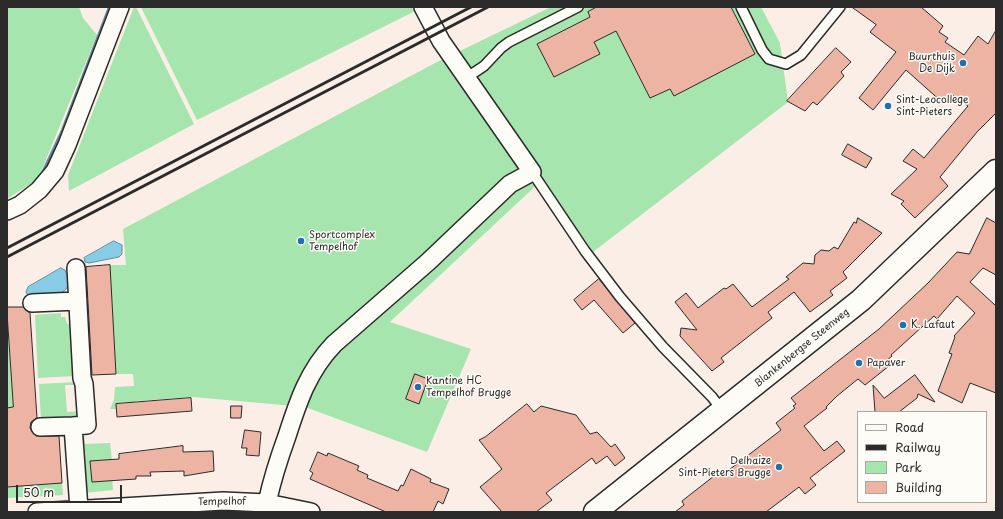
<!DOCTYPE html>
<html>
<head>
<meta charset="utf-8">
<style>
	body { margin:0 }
	#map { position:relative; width:1003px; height:519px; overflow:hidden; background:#faeee6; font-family:"Playpen Sans",sans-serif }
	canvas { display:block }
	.frame { position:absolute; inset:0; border:8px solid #2b2b2b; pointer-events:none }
	.legend { position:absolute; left:857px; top:411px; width:130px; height:92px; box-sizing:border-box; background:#fdfcf7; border:1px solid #a9a8a5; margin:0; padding:5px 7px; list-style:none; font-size:12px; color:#2b2b2b }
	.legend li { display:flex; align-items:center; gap:8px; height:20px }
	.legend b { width:20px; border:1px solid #a9a8a5 }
	.scale { position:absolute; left:16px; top:485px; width:106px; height:18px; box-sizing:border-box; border:2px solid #2b2b2b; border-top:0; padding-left:5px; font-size:12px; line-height:14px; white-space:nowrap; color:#2b2b2b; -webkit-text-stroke:3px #fdfcf7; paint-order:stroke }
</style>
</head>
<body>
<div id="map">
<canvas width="1003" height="519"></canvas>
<div class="frame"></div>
<ul class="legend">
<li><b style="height:5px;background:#fdfcf7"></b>Road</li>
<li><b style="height:5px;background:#2b2b2b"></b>Railway</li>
<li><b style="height:11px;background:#a6e5ad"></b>Park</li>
<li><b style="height:11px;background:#edb4a4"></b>Building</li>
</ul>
<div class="scale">50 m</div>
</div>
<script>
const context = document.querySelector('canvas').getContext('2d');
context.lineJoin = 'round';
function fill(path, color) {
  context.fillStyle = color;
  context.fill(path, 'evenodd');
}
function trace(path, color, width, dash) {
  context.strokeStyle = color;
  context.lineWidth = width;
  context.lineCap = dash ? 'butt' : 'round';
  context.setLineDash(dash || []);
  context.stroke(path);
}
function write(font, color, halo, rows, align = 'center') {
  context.font = font + ' "Playpen Sans",sans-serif';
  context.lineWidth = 3;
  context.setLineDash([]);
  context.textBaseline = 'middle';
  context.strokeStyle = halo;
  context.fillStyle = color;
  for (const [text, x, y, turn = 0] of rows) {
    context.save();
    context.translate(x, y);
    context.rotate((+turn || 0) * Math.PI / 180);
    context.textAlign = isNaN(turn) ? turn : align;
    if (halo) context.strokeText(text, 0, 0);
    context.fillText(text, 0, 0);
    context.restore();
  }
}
const green = new Path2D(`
	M7,7H79L83,18L97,35L38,179L7,199Z
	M134,7H136L194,124L69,191L68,175Z
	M141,7H423L197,120Z
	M551,7H761L780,43L788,102L593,252L542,180L390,322L471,349L427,452L305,407L193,397L136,401L135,402L116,403V409H110L114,400L115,387L134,386L133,374H116L110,265H126L123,229L437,62Z
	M61,313V317H65L67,324H70V331H73L75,376L38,378L35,315Z
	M7,315L13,404L36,403V406L7,408Z
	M77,382V385H65L67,412L79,411V417L41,420L39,384Z
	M84,432L85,444L110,443L112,461L105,462V460L91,461L92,482L112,474L113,490L84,493L80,434Z
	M57,483H62L63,495L7,498V487Z`);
const water = new Path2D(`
	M114,241L122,245V254L119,257L89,263L85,262L84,258Z
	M61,268L65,270C78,300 47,295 28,296L26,292L28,287Z`);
const stream = new Path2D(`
	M42,175L63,130L110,7`);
const building = new Path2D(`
	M597,7H731L755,54L674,96L670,89L650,98L616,31L594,42L600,54L554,77L537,44L590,17L588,12Z
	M852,7H921L943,26L939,32L948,38L945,42L964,55L978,36L988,44L996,30V113L977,132L940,177L948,186L915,218L901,204L904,201L891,194L917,169L903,161L913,149L924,158L968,106L951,94L943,103L906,70L873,110L859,98L896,52L870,32L876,25Z
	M836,48L851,62L841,72L844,76L817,105L813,102L805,111L787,101Z
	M848,144L872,158L866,168L842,155Z
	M858,218L882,233L843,272L847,278L830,291L833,295L810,312L794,292L768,312L772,318L721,358L724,362L712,371L680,336L681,328L697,330L675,302L686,293L698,308L724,288L726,289L733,284L752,307L789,279L786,277L803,263L814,264L815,255L821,250L829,251L834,247L838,249L854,222L856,223Z
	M987,218L996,223V275L983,268L970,282L996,306V393L970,383L962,403L938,391L952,354L949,353L955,337L954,336L975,313L957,296L937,319L934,316L891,355L892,356L885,362L889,366L865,385L858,379L837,396L826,407L827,408L804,426L824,451L837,441L845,451L810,478L816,485L805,494L799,487L766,512H675L684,505L682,501L723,469L725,473L781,430L776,423L795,408L793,406L796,404L791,398L879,329L928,283L957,252L969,254Z
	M110,265L116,374L92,375L86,267Z
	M599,279L635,323L623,333L594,300L582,310L574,300Z
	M7,307H23L30,313L37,418L31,422L30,428L36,436H59L62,483L7,487V408L13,407Z
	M415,374L428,379L419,404L406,399Z
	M915,375L935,402L918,394L917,398L899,412H875L873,385L884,398Z
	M191,398L192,411L117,417L116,404Z
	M527,404L534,412L541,406L576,415L590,434L597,432L611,447L615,444L625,458L615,466L607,456L596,464L592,458L546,493L552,500L536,512H502L480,487L502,469L479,440L485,437Z
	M231,406H242L241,418H231Z
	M245,430L261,432L259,456L246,455L247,448H242Z
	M183,446V452L213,451L214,471L184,476V471L150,472L151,476H136V479L92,482L90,461L119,459V454Z
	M318,452L327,456L328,453L359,466L357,470L368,475L367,478L398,491L401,485L403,486L411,469L431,479L430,482L449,489L443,504L438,501L433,512H386L310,479L313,473L310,471Z`);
const service = new Path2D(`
	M741,7L762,50L769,59L786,64L801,55L840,7
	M466,78L484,66L501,48L509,42L578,7
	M532,172L585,251L620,297L663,347L712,397L722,410`);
const minor = new Path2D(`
	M7,211L20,205L39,190L55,171L67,145L120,7
	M32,303L77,301
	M73,426L87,425L84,384L82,378L76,268
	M40,427L73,426L79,509
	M267,503C272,480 279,458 287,436C298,402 308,371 334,344L428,262L510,184L532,172L441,41L423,7
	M37,512L223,501L267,503L311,512`);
const secondary = new Path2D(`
	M595,512L861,300L996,171`);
const rail = new Path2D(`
	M7,248L471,7
	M7,257L488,7`);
const markers = [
	[963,63,4,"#1f6fb2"],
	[888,106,4,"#1f6fb2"],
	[301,241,4,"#1f6fb2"],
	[903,325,4,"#1f6fb2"],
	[859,363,4,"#1f6fb2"],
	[418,387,4,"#1f6fb2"],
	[779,467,4,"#1f6fb2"]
];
const poiNames = [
	["Buurthuis",955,57,"right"],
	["De Dijk",955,69,"right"],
	["Sint-Leocollege",896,100],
	["Sint-Pieters",896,112],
	["Sportcomplex",309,235],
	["Tempelhof",309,247],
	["K. Lafaut",911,325],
	["Papaver",867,363],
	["Kantine HC",426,381],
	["Tempelhof Brugge",426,393],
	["Delhaize",771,461,"right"],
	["Sint-Pieters Brugge",771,473,"right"]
];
const streetNames = [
	["Blankenbergse Steenweg",802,348,-39],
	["Tempelhof",222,502,-1]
];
fill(green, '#a6e5ad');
fill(water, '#86cce7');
trace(water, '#628c9c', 1);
trace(stream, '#628c9c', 4);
fill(building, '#edb4a4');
trace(building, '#2b2b2b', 1);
trace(service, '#2b2b2b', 12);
trace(minor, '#2b2b2b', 20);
trace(secondary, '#2b2b2b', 25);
trace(service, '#fdfcf7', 9);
trace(minor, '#fdfcf7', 17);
trace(secondary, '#fdfcf7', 22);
trace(rail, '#2b2b2b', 3);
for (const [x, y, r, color] of markers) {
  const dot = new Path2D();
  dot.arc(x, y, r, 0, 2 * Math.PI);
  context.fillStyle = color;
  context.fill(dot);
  trace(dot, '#fdfcf7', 1.5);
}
write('10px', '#2b2b2b', '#fdfcf7', poiNames, 'left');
write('10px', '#2b2b2b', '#fdfcf7', streetNames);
</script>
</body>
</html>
